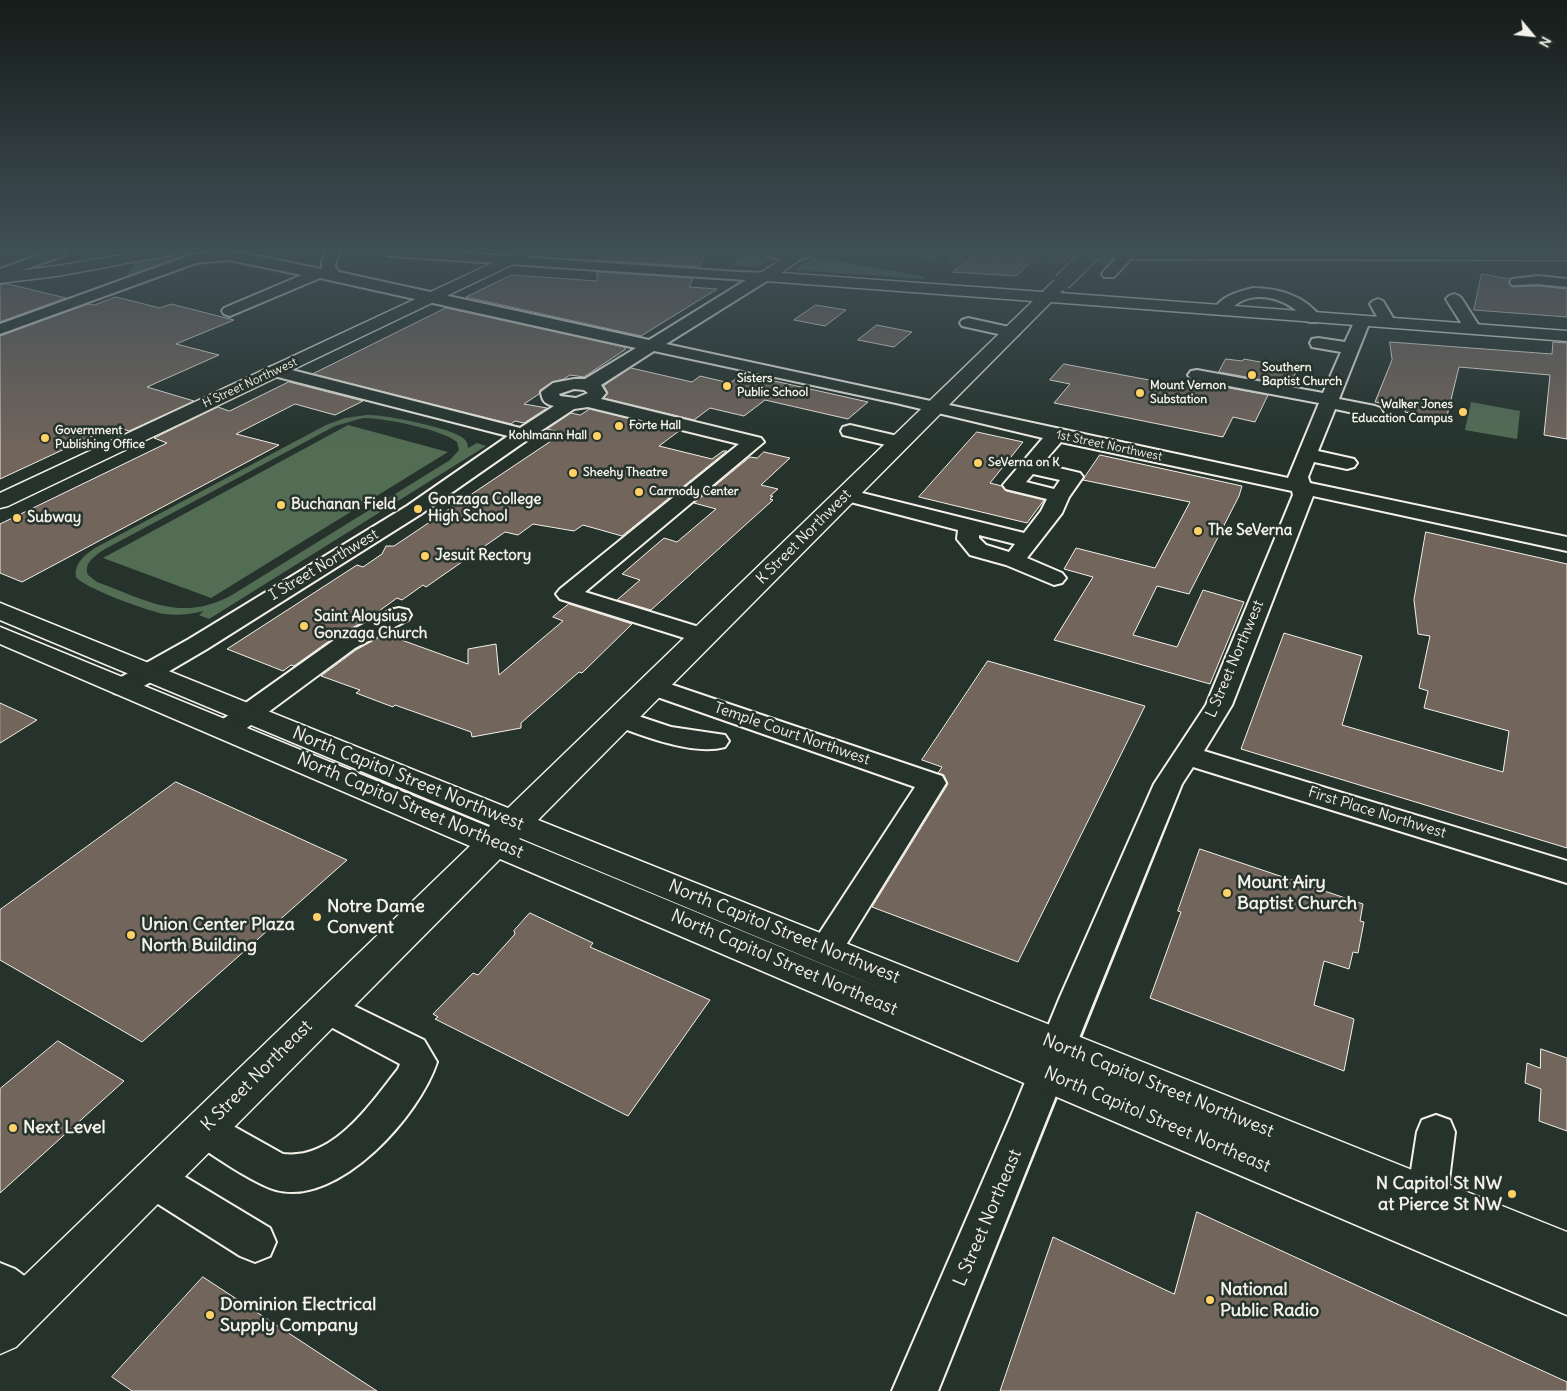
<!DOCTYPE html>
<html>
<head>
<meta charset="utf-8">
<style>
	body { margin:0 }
	#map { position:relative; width:1567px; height:1391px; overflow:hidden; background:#26332d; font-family:Delius,sans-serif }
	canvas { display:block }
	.north { position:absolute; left:1507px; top:10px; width:50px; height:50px; -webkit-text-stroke:4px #26332d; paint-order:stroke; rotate:118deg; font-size:14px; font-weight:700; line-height:20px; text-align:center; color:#f4f1e8 }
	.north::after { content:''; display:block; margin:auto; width:18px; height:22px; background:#f4f1e8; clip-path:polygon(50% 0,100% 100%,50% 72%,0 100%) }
</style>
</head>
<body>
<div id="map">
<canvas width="1567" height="1391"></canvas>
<div class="north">N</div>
</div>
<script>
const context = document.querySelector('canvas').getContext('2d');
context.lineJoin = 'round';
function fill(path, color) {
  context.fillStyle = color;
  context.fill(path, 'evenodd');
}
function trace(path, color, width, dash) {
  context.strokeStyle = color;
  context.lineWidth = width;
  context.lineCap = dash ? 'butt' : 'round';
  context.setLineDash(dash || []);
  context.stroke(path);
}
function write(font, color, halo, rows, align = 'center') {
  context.font = font + ' Delius,sans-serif';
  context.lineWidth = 5;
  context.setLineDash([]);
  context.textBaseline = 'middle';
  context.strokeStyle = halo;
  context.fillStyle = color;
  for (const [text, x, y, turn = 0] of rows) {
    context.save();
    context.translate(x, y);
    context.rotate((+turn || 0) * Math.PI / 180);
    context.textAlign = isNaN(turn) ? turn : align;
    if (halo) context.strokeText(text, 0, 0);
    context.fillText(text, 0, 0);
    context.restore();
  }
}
const green = new Path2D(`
	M180,252H247L258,257L228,253L124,281L135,263L140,261Z
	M742,254L771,259L758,267L731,265Z
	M814,257L926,277L923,279L794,270Z
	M1471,402L1520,411L1517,439L1465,430Z
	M367,415C384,414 451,428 463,438C467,441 468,444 468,448L477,443L486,446L209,619L199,615L204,611C191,614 178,616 165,614C150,612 84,588 76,577C74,563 85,555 95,548L326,425L345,418ZM363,418C381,417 444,430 457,442L459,450L450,460L232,595C181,623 146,600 97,582L88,575C83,563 96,555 105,549L335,426Z
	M348,425L448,452L211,598L103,558Z`);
const building = new Path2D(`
	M598,252H707L699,267L598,260Z
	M979,252H1042L1016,276L953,272Z
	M597,272L693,278L689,287L717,289L641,336L466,297L511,275L597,281Z
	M1482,274L1510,279L1508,283L1512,287L1538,286L1567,289V317L1474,310Z
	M8,284L66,298L0,322V285Z
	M116,297L160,308L171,304L234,320L176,344L219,355L147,387L194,401L129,431L114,426L0,479V336L88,304L94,305Z
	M816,305L846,310L825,326L794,320Z
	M446,308L624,347L626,349L584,377L570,375L564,379L552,382L540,390L539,394L524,404L547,408L524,423L515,421L511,424L313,374Z
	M877,325L912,332L894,347L858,340Z
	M1390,342L1552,354L1553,342L1567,343V439L1544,435L1550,375L1459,367L1446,420L1405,412L1406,408L1375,402L1392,360Z
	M1226,359L1242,361L1244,359L1298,369L1289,385L1219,372Z
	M1064,364L1208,391L1212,385L1268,395L1255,422L1233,417L1223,437L1054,403L1070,384L1050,380Z
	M631,368L692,382L700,376L730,383L743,374L868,402L848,419L765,400L744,416L710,408L694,420L604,398L608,393L604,386Z
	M289,382L363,401L335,415L295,404L236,434L279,445L22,582L0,573V524L167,443L154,438L218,407L229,411Z
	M590,409L679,431L659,446L712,459L723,451H727L622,536L583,525L574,531L533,524L518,535L505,532L426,587L423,585L402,600L397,598L365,621L336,636L294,666L291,665L283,671L227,649L357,565L363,567L382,554L386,546H394L563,433L547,429L571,413L580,415Z
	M977,432L1023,442L990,483L1002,486L1006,491L1044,500L1027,523L919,497Z
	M764,452L790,458L761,485L778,489L770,496H773L770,499L773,500L651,610L617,600L640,580L622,574L664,538L677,542L716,509L694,503L750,457L757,458Z
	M1100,455L1242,486L1239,496L1189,594L1157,586L1133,635L1177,647L1203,590L1244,602L1210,684L1054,640L1093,577L1064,569L1076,548L1155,568L1190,502L1083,480Z
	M1426,532L1567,564V848L1241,749L1284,633L1362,656L1342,725L1503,772L1509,731L1424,708L1428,691L1419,688L1430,636L1418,634L1414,600Z
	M569,604L632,624L582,673L579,672L521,723V728L472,737L471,732L395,705L393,707L356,693L360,690L321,676L356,650L385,634L468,664V649L496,644L499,675L563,621L553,617Z
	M988,661L1145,706L1018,962L872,907L948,784L944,775L938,773L942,767L922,760Z
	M0,703L37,720L0,743Z
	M176,782L347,860L142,1042L0,960V910Z
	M1200,849L1363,904L1360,921L1364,922L1358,953L1353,952L1349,969L1324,961L1314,1005L1354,1019L1344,1071L1150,998L1181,912L1178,911Z
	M530,913L593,943L590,947L710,1000L628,1116L435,1019L438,1017L433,1014L473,973L478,975L515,934L514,931Z
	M58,1041L124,1081L0,1193V1089Z
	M1541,1049L1567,1058V1131L1539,1121L1541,1089L1525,1083L1527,1063L1540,1068Z
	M1197,1212L1567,1382V1391H1000L1053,1237L1174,1294Z
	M203,1277L377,1391H132L112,1377Z`);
const highwayTunnel = new Path2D(`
	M924,252L968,255H1119`);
const minor = new Path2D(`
	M47,252H67L65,255L0,278V269Z
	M211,252L246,254L322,269V260L327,252H341L336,260L335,267L339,272L649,340L746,280L392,256L387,255L385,252H450L738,272L770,273L772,276L770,279L666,344L1288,478L1319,403L1197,380L1191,379L1188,375L1191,371L1197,370L1323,393L1341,352L1312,347L1310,343L1312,339L1318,338L1345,342L1356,318H1368L1370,321L1339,399L1375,406L1380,408L1384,415L1382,419L1375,421L1363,415L1335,409L1318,451L1354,459L1357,463L1354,467L1347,469L1314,462L1308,477L1310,483L1567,537V551L1313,496L1232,705L1204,751L1567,861V883L1193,767L1182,784C1099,986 1019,1189 938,1391H892L1011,1116L1060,997L1154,784L1206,705L1293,495L1292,491L1061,442L1042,464L1080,473L1083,477L1069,497L1062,513L1027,558L1062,573L1066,578L1062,583L1054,585L1006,565L970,555L957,539L958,530L839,499L836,495L839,491L846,489L1024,533L1041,511L1047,499L1006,489L1003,485L1043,438L896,403L654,351L601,385L606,393L601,399L761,438L764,442L585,592L712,631L715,636L712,641L703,643L694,641L560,599L556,594L560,589L739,444L588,407L574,409L530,438L421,514L207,649L132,693L123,695L114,693L110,687L114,681L189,639L407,506L508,436L270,375L267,371L270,367L276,366L520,428L554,406C545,404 542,401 541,392L553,383L574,379H585L636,348L320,278L230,316L224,314L222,311L224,308L302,275L229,260L196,263L0,334V324L188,256ZM574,389L584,390L588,393L576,398L560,396L559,394ZM1033,474L1060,480L1054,489L1026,482ZM979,535L1015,544L1009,552L986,545L979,538Z
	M793,252H812C807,259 793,263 785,261L783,258Z
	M1122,252H1132L1134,255L1114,277H1104L1102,274L1104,271Z
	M1538,276L1567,279V287L1538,284L1512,285L1510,282L1512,279Z
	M1253,288C1278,288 1306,296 1321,318L1319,321C1315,322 1311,323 1307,321C1302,318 1298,312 1293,308C1271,293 1242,292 1227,314H1215L1213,311C1221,296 1237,292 1253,288Z
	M1454,294L1459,296L1462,299L1481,329L1479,332H1467L1465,329L1446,299L1449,296Z
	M1378,299L1383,301L1396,323L1394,326H1382L1370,304L1373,301Z
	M968,318L1018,329L1020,332L1018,335L1012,337L962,326L960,323L962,320Z
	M850,425L906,438L909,442L906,446L899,448L843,435L841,431L843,427Z
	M399,608L408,610L411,615L408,620L355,648L236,736L226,739L216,736L212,730L216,724L337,638L390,610Z
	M652,678L942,776L946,783L838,958L826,962L814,958L809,949L915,787L643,692L639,686L643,680Z
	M620,710L671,727L725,735L729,741L725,747C692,756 641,735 611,724L607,718L611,712Z
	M326,994L338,998L424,1040L437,1062C420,1115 339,1207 276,1190C252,1183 213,1155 191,1141L185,1129L191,1117L204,1112L217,1117L283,1154C334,1160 370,1104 398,1069L400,1064L314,1018L309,1008L314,998Z
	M1436,1115L1450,1120L1455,1132L1447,1196L1441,1209L1427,1215L1413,1209L1407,1196L1417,1132L1422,1120Z
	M153,1161L167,1166L270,1228L276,1242L270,1256L255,1262L240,1256L139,1192L133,1179L139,1166Z
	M0,1263L15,1269L42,1289L48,1304L42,1319L27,1325L12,1319L0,1310Z`);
const major = new Path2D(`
	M141,252H172L170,255L165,256L57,276L0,283V273L57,266Z
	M516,252H534L532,255L8,506L0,508V493Z
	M763,252H785L795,255L798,261L781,273L1043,292C1050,284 1056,276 1068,279L1070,282L1060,293L1567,331V341L1051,302L538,820L1567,1232V1315L500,859L16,1347L0,1354V1299L470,846L0,644V627L489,827L490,825L0,620V603L508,808L1033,301L765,281L760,279L757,276L760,273L781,260L765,255ZM520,838L885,990L519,839Z`);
const highway = new Path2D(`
	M1114,252H1567V260L1119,259L1114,258L1112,255Z`);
const majorBridge = new Path2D(`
	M1062,282L1093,252`);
const markers = [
	[1252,375,5,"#ffd166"],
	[727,386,5,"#ffd166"],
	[1140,393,5,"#ffd166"],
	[1463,412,5,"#ffd166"],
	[619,426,5,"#ffd166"],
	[597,436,5,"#ffd166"],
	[45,438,5,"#ffd166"],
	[978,463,5,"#ffd166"],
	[573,473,5,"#ffd166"],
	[639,492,5,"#ffd166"],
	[281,505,5,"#ffd166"],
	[418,509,5,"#ffd166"],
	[17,518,5,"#ffd166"],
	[1198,531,5,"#ffd166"],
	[425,556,5,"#ffd166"],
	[304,626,5,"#ffd166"],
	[1227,893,5,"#ffd166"],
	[317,917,5,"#ffd166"],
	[131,935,5,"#ffd166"],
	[13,1128,5,"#ffd166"],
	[1512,1194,5,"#ffd166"],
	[1210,1300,5,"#ffd166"],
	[210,1315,5,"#ffd166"]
];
const farPoinames = [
	["Southern",1262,368],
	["Baptist Church",1262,382],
	["Sisters",737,379],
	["Public School",737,393],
	["Mount Vernon",1150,386],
	["Substation",1150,400],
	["Walker Jones",1453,405,"right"],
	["Education Campus",1453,419,"right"],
	["Forte Hall",629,426],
	["Government",55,431],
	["Publishing Office",55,445],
	["Kohlmann Hall",587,436,"right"],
	["SeVerna on K",988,463],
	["Sheehy Theatre",583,473],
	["Carmody Center",649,492]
];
const farStreetnames = [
	["H Street Northwest",250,383,-25],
	["1st Street Northwest",1109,446,12]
];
const poiNames = [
	["Gonzaga College",428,500],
	["High School",428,517],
	["Buchanan Field",291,505],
	["Subway",27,518],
	["The SeVerna",1208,531],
	["Jesuit Rectory",435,556],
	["Saint Aloysius",314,617],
	["Gonzaga Church",314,634]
];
const streetNames = [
	["K Street Northwest",804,537,-45],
	["I Street Northwest",324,565,-31],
	["L Street Northwest",1235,659,-67],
	["Temple Court Northwest",792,734,19],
	["First Place Northwest",1377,813,17]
];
const nearStreetnames = [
	["North Capitol Street Northwest",408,779,22],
	["North Capitol Street Northeast",410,806,23],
	["North Capitol Street Northwest",784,932,22],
	["North Capitol Street Northeast",784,963,23],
	["K Street Northeast",257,1076,-45],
	["North Capitol Street Northwest",1158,1086,22],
	["North Capitol Street Northeast",1157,1120,23],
	["L Street Northeast",988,1218,-67]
];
const nearPoinames = [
	["Mount Airy",1237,883],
	["Baptist Church",1237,904],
	["Notre Dame",327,907],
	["Convent",327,928],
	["Union Center Plaza",141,925],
	["North Building",141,946],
	["Next Level",23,1128],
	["N Capitol St NW",1502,1184,"right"],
	["at Pierce St NW",1502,1205,"right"],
	["National",1220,1290],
	["Public Radio",1220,1311],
	["Dominion Electrical",220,1305],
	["Supply Company",220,1326]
];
fill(green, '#536d54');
fill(building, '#71655c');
trace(building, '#f4f1e8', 1);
trace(highwayTunnel, '#455049', 17, [17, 8]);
trace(minor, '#f4f1e8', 4);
trace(major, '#f4f1e8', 3);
trace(highway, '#f4f1e8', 3);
fill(minor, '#26332d');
fill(major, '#26332d');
fill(highway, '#26332d');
trace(majorBridge, '#f4f1e8', 19, []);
trace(majorBridge, '#26332d', 17);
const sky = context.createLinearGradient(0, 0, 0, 447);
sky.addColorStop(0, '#151c19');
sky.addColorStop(0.56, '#415057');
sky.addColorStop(1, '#41505700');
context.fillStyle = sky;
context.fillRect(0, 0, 1567, 447);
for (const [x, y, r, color] of markers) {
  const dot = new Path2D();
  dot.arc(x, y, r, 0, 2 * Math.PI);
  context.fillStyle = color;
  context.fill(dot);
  trace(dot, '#26332d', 2);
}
write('bold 12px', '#f4f1e8', '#26332d', farPoinames, 'left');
write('12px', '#f4f1e8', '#26332d', farStreetnames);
write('bold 15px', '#f4f1e8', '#26332d', poiNames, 'left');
write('15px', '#f4f1e8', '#26332d', streetNames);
write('18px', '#f4f1e8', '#26332d', nearStreetnames);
write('bold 18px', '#f4f1e8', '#26332d', nearPoinames, 'left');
</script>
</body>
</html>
